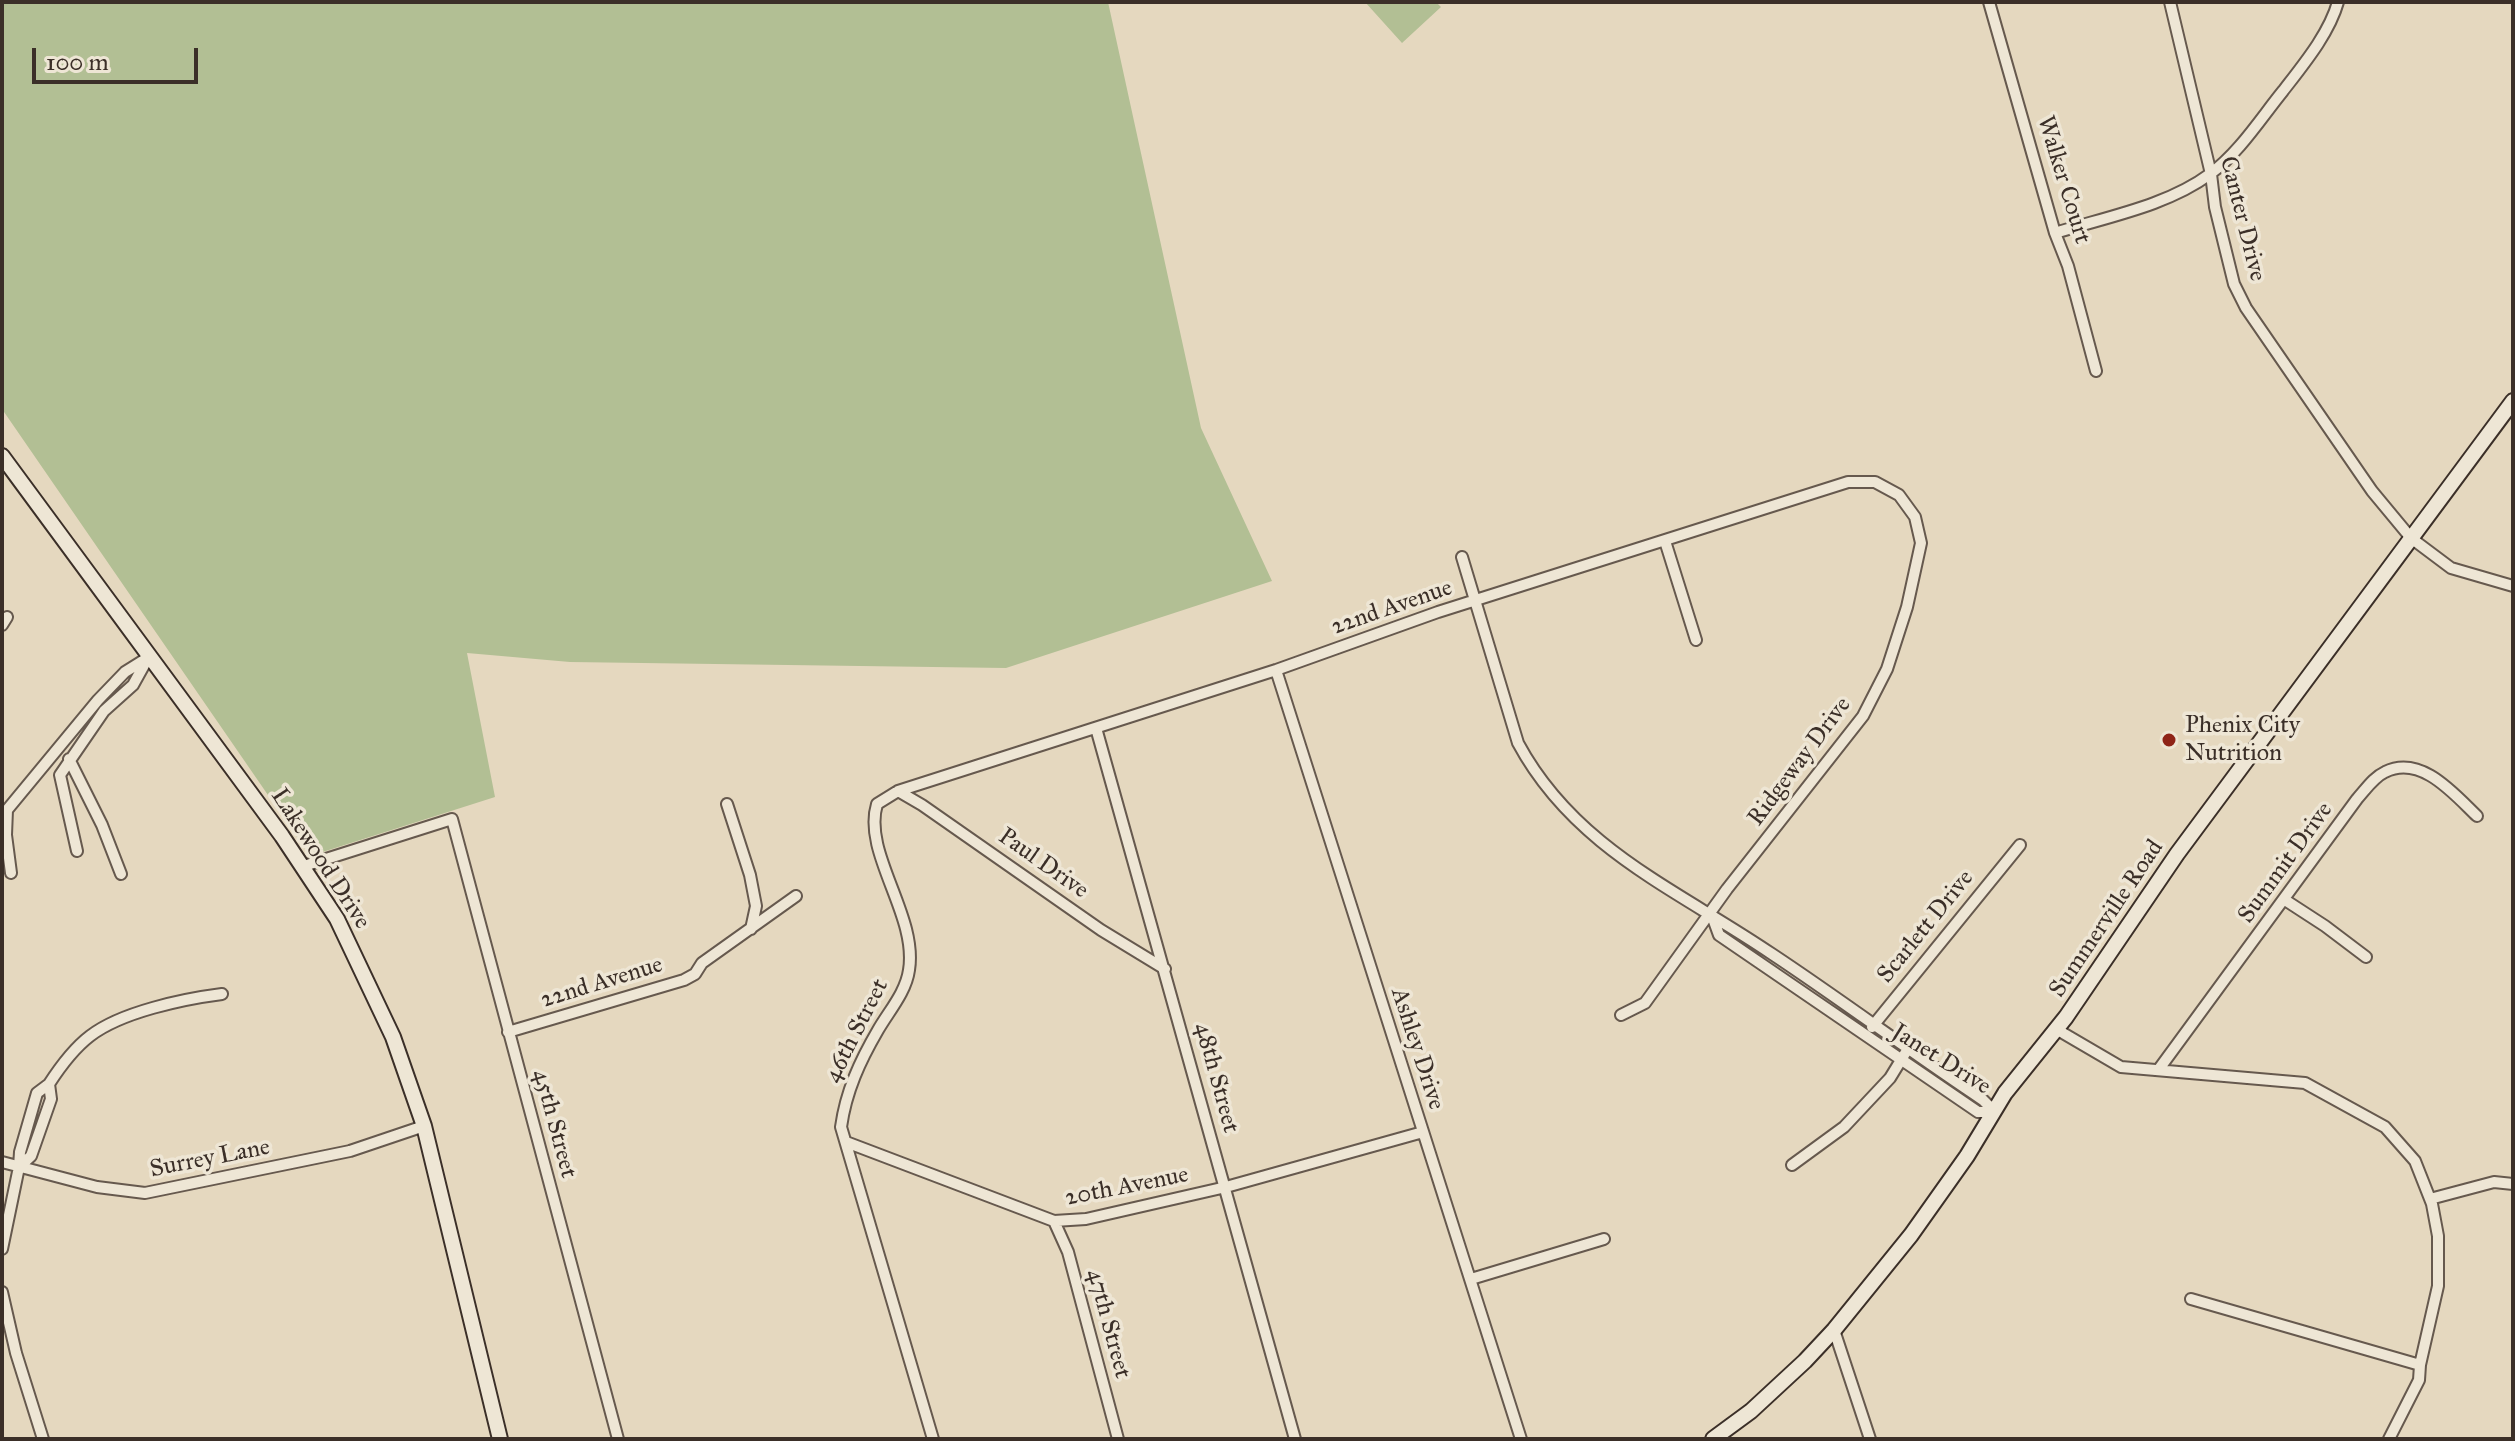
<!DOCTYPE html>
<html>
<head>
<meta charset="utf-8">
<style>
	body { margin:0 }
	#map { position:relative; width:2515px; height:1441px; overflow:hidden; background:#e5d8bf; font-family:"IM FELL Great Primer",serif }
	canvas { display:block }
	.frame { position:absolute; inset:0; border:4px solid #3b2f28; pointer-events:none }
	.scale { position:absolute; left:32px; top:48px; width:166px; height:36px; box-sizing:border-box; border:4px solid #3b2f28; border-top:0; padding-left:10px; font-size:24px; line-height:28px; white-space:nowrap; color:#3b2f28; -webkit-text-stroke:6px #eee6d5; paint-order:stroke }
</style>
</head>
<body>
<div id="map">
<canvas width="2515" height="1441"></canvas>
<div class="frame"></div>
<div class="scale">100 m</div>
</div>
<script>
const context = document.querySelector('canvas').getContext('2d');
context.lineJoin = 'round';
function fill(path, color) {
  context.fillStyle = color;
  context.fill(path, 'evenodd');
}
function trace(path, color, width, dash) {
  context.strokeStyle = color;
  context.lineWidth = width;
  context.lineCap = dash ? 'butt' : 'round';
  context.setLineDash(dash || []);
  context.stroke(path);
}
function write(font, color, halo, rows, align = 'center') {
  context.font = font + ' "IM FELL Great Primer",serif';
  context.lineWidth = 7;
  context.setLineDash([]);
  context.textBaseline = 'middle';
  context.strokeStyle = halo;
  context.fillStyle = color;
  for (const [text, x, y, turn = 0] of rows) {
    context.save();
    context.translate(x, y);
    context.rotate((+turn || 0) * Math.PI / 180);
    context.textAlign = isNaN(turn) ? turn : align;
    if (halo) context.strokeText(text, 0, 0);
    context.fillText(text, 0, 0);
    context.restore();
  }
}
const green = new Path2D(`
	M2,2H1108L1201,428L1272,581L1006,668L570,662L467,653L495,797L310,856L2,409Z
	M1365,2H1436L1441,7L1402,43Z`);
const street = new Path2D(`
	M1989,2L2055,233L2068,266L2096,371
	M2170,2L2211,174L2215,207L2234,284L2246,308L2372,491L2411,538L2451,568L2513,586
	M2055,233C2106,217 2167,206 2210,174C2239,153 2261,118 2283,91C2303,65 2329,34 2338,2
	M1665,541L1696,640
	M1462,557L1518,743C1575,849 1678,890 1772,954C1843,1001 1912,1053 1983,1100L1995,1112
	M2,625L7,617
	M1276,670L1521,1439
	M1096,728L1295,1439
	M69,759L102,825L121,874
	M898,791L922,805L1101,930L1165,969
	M727,804L750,875L756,906L751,929
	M77,851L60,775L104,711L133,685L148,658
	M304,866L452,819L618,1439
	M11,873L6,835L7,810L98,700L125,672L149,657
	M2285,900L2325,926L2366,957
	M1711,913L1719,935L1978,1112H1995
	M1872,1027L2020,845
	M2056,1029L2121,1067L2305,1083L2385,1127L2415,1161L2432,1204L2438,1236V1286L2420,1365L2419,1380L2389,1439
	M508,1032L684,980L695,974L702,963L796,896
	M2159,1069L2357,799C2366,789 2374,777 2385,772C2421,754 2454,794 2477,816
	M846,1142L1054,1221L1086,1219L1226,1187L1423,1132
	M2,1162L97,1187L145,1193L350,1151L424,1126
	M1792,1165L1844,1127L1890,1078L1909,1047
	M19,1167L20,1152L37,1093L49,1084
	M2430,1199L2494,1182L2513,1184
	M1054,1221L1068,1252L1118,1439
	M2,1249L19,1167L31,1156L51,1099L49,1084C60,1067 73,1049 90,1036C121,1012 183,999 222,994
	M1471,1279L1604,1239
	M2,1292L16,1353L43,1439
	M2191,1299L2420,1365
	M1834,1330L1870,1439
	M933,1439L841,1127C846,1091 860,1061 878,1030C889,1011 906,992 909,970C918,915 862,853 877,804L898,791L1276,670L1438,612L1848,482H1875L1899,495L1915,517L1921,543L1907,607L1887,669L1863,716L1727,889L1645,1003L1621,1015`);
const secondary = new Path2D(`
	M2,456L282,836L337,919L393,1037L424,1126L500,1439
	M1713,1439L1751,1411L1805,1361L1834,1330L1911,1235L1967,1156L2005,1093L2066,1017L2177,854L2513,401`);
const markers = [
	[2169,740,8,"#8f2418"]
];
const streetNames = [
	["Walker Court",2063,180,73],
	["Canter Drive",2242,219,76],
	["22nd Avenue",1392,608,-19],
	["Ridgeway Drive",1800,762,-53],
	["Lakewood Drive",320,859,57],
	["Summit Drive",2286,863,-54],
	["Paul Drive",1043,864,35],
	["Summerville Road",2107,919,-56],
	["Scarlett Drive",1926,927,-51],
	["22nd Avenue",602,983,-17],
	["46th Street",857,1031,-63],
	["Ashley Drive",1417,1049,72],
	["Janet Drive",1941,1060,32],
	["48th Street",1216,1078,75],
	["45th Street",554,1124,75],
	["Surrey Lane",210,1159,-11],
	["20th Avenue",1127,1187,-11],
	["47th Street",1108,1324,75]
];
const poiNames = [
	["Phenix City",2185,726],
	["Nutrition",2185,754]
];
fill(green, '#b2bf94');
trace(street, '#66594e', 14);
trace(secondary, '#3b2f28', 18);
trace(street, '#eee6d5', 10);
trace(secondary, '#eee6d5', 14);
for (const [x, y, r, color] of markers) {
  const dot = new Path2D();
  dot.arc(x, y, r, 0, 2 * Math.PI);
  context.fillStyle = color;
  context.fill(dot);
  trace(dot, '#eee6d5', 3);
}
write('24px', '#3b2f28', '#eee6d5', streetNames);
write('24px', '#3b2f28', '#eee6d5', poiNames, 'left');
</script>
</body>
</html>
